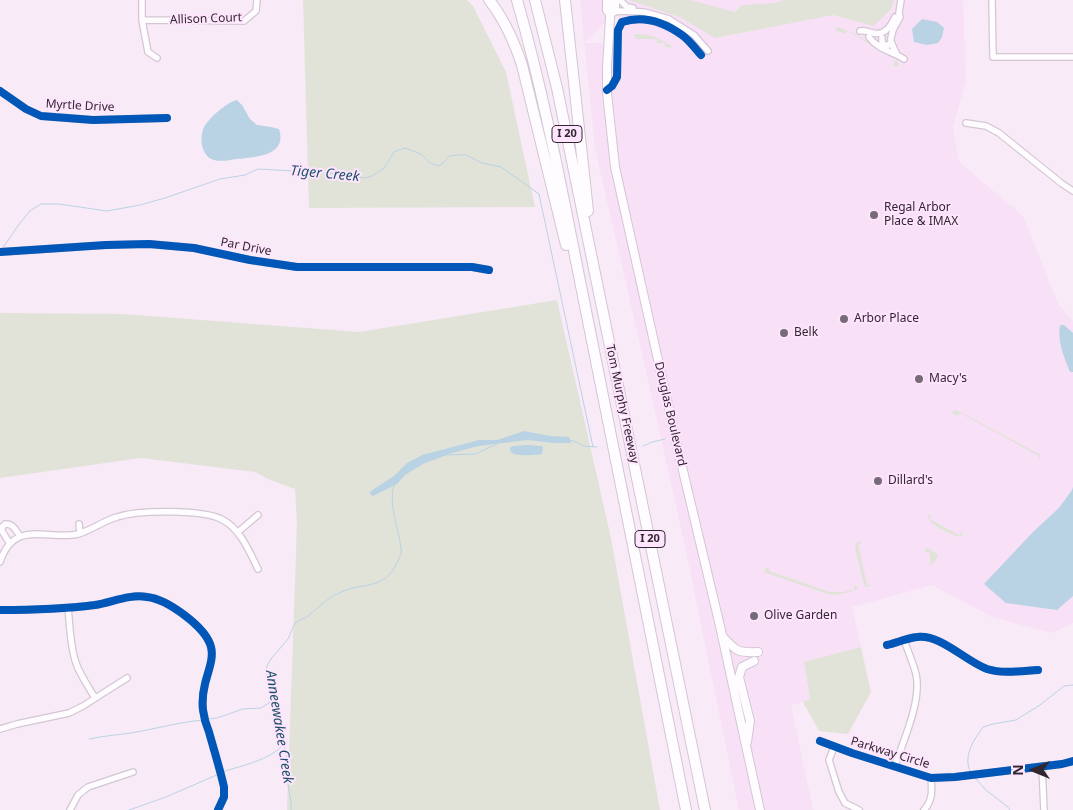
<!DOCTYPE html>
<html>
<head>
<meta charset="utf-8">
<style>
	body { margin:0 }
	#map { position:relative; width:1073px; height:810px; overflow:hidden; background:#f9eaf8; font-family:"Noto Sans",sans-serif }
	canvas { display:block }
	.north { position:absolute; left:1008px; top:745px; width:50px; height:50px; -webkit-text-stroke:4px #ffe4fe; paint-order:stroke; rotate:270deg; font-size:14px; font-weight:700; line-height:20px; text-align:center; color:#312731 }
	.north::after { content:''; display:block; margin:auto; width:18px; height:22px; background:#312731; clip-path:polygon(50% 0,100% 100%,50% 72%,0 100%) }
</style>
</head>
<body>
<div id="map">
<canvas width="1073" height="810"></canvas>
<div class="north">N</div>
</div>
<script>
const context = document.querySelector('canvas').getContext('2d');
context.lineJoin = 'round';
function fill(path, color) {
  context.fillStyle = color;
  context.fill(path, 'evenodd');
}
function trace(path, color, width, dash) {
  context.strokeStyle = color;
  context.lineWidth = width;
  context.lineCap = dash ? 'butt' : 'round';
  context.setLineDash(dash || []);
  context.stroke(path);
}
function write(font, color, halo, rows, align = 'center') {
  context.font = font + ' "Noto Sans",sans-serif';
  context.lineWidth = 4;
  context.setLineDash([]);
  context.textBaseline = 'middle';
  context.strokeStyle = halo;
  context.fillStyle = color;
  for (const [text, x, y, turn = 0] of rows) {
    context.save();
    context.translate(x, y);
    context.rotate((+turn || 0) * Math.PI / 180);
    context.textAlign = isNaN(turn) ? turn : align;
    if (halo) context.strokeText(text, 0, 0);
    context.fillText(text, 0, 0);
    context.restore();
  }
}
const built = new Path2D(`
	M580,0H963L966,81L953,127L959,162L1023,216L1058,304L1073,321V623L1052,633L992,617L932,585L852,607L861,647L804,662L810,700L791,705L813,810H739L683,537L637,331L595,149ZM619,10L617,43H585V42Z`);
const green = new Path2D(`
	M303,0H467L473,6L506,72L535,207L309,208Z
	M629,0H690L735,12L742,5L776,3L783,0H894L892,8L874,26L833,15L715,38L682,18Z
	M838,27C860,34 879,49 898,62L899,66L895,67L893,65L895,60L853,34L847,31L845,34L837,31L835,28Z
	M636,34C650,33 661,39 672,46L671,48L665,47V43H657V39H635L634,35Z
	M557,300L611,538L660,810H287L297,523L295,489L268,479L255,472L141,458L0,478V313L124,314L359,332Z
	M954,410L960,412L1041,455L1039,460H1038L1039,456L960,413L958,416L952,413Z
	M929,515H931L930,519L959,535L961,533L963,532V535L958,537C948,532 932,527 928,517Z
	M857,542H862V543L858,544L867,585H872L867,587L865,586L863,581L855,548Z
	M927,548L935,552L938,556L935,562L930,566L928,564L931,563L929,552H925V549Z
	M767,567L769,568V571L830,592H843L855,589L854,586L856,585L858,587L857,589C849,593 840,594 831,595L766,573L764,571Z
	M861,647L871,692L848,734L819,731L803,702L810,699L804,662Z`);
const water = new Path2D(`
	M922,19L937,22L944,28L942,37L938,43L927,45L914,42L912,29Z
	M237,100L242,105L250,119L257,125L271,127L279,129C288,156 255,157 237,159C230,160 221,162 214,160C201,156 199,138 204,127C210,117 226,103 237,100Z
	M1060,325H1064L1073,333V372H1070C1064,357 1057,341 1060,325Z
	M524,431L550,436L569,437L571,443H553L528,440L478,446L452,453L423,464L405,475L397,484L373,496L370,494L371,491L394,476L407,463L422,455L479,440H497Z
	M527,445L542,446L543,448L542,454C536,455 514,457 511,452C510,451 510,449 510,448L513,446Z
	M1073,487V596L1057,610L1006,603L984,584L1034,531L1059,508L1072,490Z`);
const stream = new Path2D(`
	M2,249L20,223L30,211L41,204H59L107,211L140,205L165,198L220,179L245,175L258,169L331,173L365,178L372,176L384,168L394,152L405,148L421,154L430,163L438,166L443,163L449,156L458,155H466L482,163L501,167L539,194L593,447
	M569,440L573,441L584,446L597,447
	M643,446L652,442L665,439
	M443,455L475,454L497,444
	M208,719L217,718L243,709L261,708L269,703L274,695
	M89,739C103,736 117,735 131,733C155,729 179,722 204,720
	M970,771C963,755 974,740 983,727L993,724L1016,720L1040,705L1064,686L1073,685
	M222,772C243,765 269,761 284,744
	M974,777L987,791L1007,806L1010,810
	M129,810L166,797L219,774
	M291,810V802L288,785L287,758L284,744L279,730L274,695L266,672L267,666L271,659L288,639L295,623C299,620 304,619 308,616C318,608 327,598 339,593C360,582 384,591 397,563C399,558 402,554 401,549C399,528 388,505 394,485`);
const street = new Path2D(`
	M142,0V20L148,52L157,58
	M620,0L627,7L633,8
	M992,0L993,57H1073
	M611,14L618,11L644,12L669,19L694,35L708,51
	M142,20L244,21L256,11L257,0
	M860,31C866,30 867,32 873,33C884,36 891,26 895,17
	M869,37C878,50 892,51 904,59
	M882,38V43L884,45H889L891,42
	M897,55L891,42V38L893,30L900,17L899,13L901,0
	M607,90L612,86L617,77L618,30L622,22C643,15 664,22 682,35C689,40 695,48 701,55
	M0,91L26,109L41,116L93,120L167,118
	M966,123L986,126L999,133L1061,183L1073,191
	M0,252L106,245L149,244L194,248L250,260L297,267H472L489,270
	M79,524L80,533
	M238,532L258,515
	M10,544L2,531V527L5,524C13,523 16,531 20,536
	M0,562C14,518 49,541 78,534C92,530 103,521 117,517C138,510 204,509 223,520C241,530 249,551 258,569
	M68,608C70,626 70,646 76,663C80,675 88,686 95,698
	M0,610C32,610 63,609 95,605C113,602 129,594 147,597C167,599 206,627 211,647C214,659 208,671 205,684C203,692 202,701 203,710C204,718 206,725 209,732C214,750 220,769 224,787V797L218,810
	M887,645C896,643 907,638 917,637C941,634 965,661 987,669C1003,674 1021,671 1038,670
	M0,729L17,724L69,713L83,706L127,678
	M820,741L852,753L931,778L955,777L1062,764L1073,761
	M834,747L829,760L839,792L845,803L859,810
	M895,766C903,741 922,701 916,674C913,663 908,651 904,640
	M1042,767L1044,810
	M70,810L78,795L88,787L133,772
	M924,810C933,800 932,790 931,778`);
const secondary = new Path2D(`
	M607,0V10L610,14V18L607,67V93L615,167L679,454L720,626L760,810
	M610,14L615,8V0
	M722,636C736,651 737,653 758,652
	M747,742L750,721L739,677L742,667L754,661`);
const highway = new Path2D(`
	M489,0C505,20 514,41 522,65L566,245
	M517,0C545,97 563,197 583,296C618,467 651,639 686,810
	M535,0L557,88L705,810
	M565,0L588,211`);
const cycleway = new Path2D(`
	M607,90L612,86L617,77L618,30L622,22C643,15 664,22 682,35C689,40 695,48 701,55
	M0,91L26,109L41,116L93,120L167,118
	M0,252L106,245L149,244L194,248L250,260L297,267H472L489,270
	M0,610C32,610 63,609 95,605C113,602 129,594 147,597C167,599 206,627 211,647C214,659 208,671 205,684C203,692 202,701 203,710C204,718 206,725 209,732C214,750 220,769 224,787V797L218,810
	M887,645C896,643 907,638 917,637C941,634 965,661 987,669C1003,674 1021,671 1038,670
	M820,741L852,753L931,778L955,777L1062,764L1073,761`);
const markers = [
	[874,215,5,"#776b77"],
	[844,319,5,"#776b77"],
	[784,333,5,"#776b77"],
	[919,379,5,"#776b77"],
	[878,481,5,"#776b77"],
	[754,616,5,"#776b77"]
];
const shields = [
	[567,134,30],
	[650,539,30]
];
const shieldNames = [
	["I 20",567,134],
	["I 20",650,539]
];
const streetNames = [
	["Allison Court",206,19,-2],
	["Myrtle Drive",80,106,3],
	["Par Drive",246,247,11],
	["Tom Murphy Freeway",622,404,78],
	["Douglas Boulevard",670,414,77],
	["Parkway Circle",890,753,17]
];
const poiNames = [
	["Regal Arbor",884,208],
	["Place & IMAX",884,222],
	["Arbor Place",854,319],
	["Belk",794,333],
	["Macy's",929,379],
	["Dillard's",888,481],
	["Olive Garden",764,616]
];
const waterNames = [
	["Tiger Creek",325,174,5],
	["Anneewakee Creek",279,727,81]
];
fill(built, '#f8e0f7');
fill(green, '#e1e3d9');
fill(water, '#b9d2e4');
trace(stream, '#b9d2e4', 1);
trace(street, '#d3c7d3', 8);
trace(secondary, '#d3c7d3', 10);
trace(highway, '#d3c7d3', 12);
trace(street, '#fefcfe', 5.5);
trace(secondary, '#fefcfe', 8);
trace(highway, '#fefcfe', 10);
trace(cycleway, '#0057b8', 8);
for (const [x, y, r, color] of markers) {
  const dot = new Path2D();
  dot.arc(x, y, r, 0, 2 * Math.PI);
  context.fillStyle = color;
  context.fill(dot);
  trace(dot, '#ffe4fe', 2);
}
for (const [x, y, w] of shields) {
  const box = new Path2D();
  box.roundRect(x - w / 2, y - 8.5, w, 17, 4);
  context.fillStyle = '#ffe4fe';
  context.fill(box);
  trace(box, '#312731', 1);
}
write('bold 11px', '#312731', null, shieldNames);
write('12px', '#312731', '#ffe4fe', streetNames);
write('12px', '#312731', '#ffe4fe', poiNames, 'left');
write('italic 14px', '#1b5267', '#ffe4fe', waterNames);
</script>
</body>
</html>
